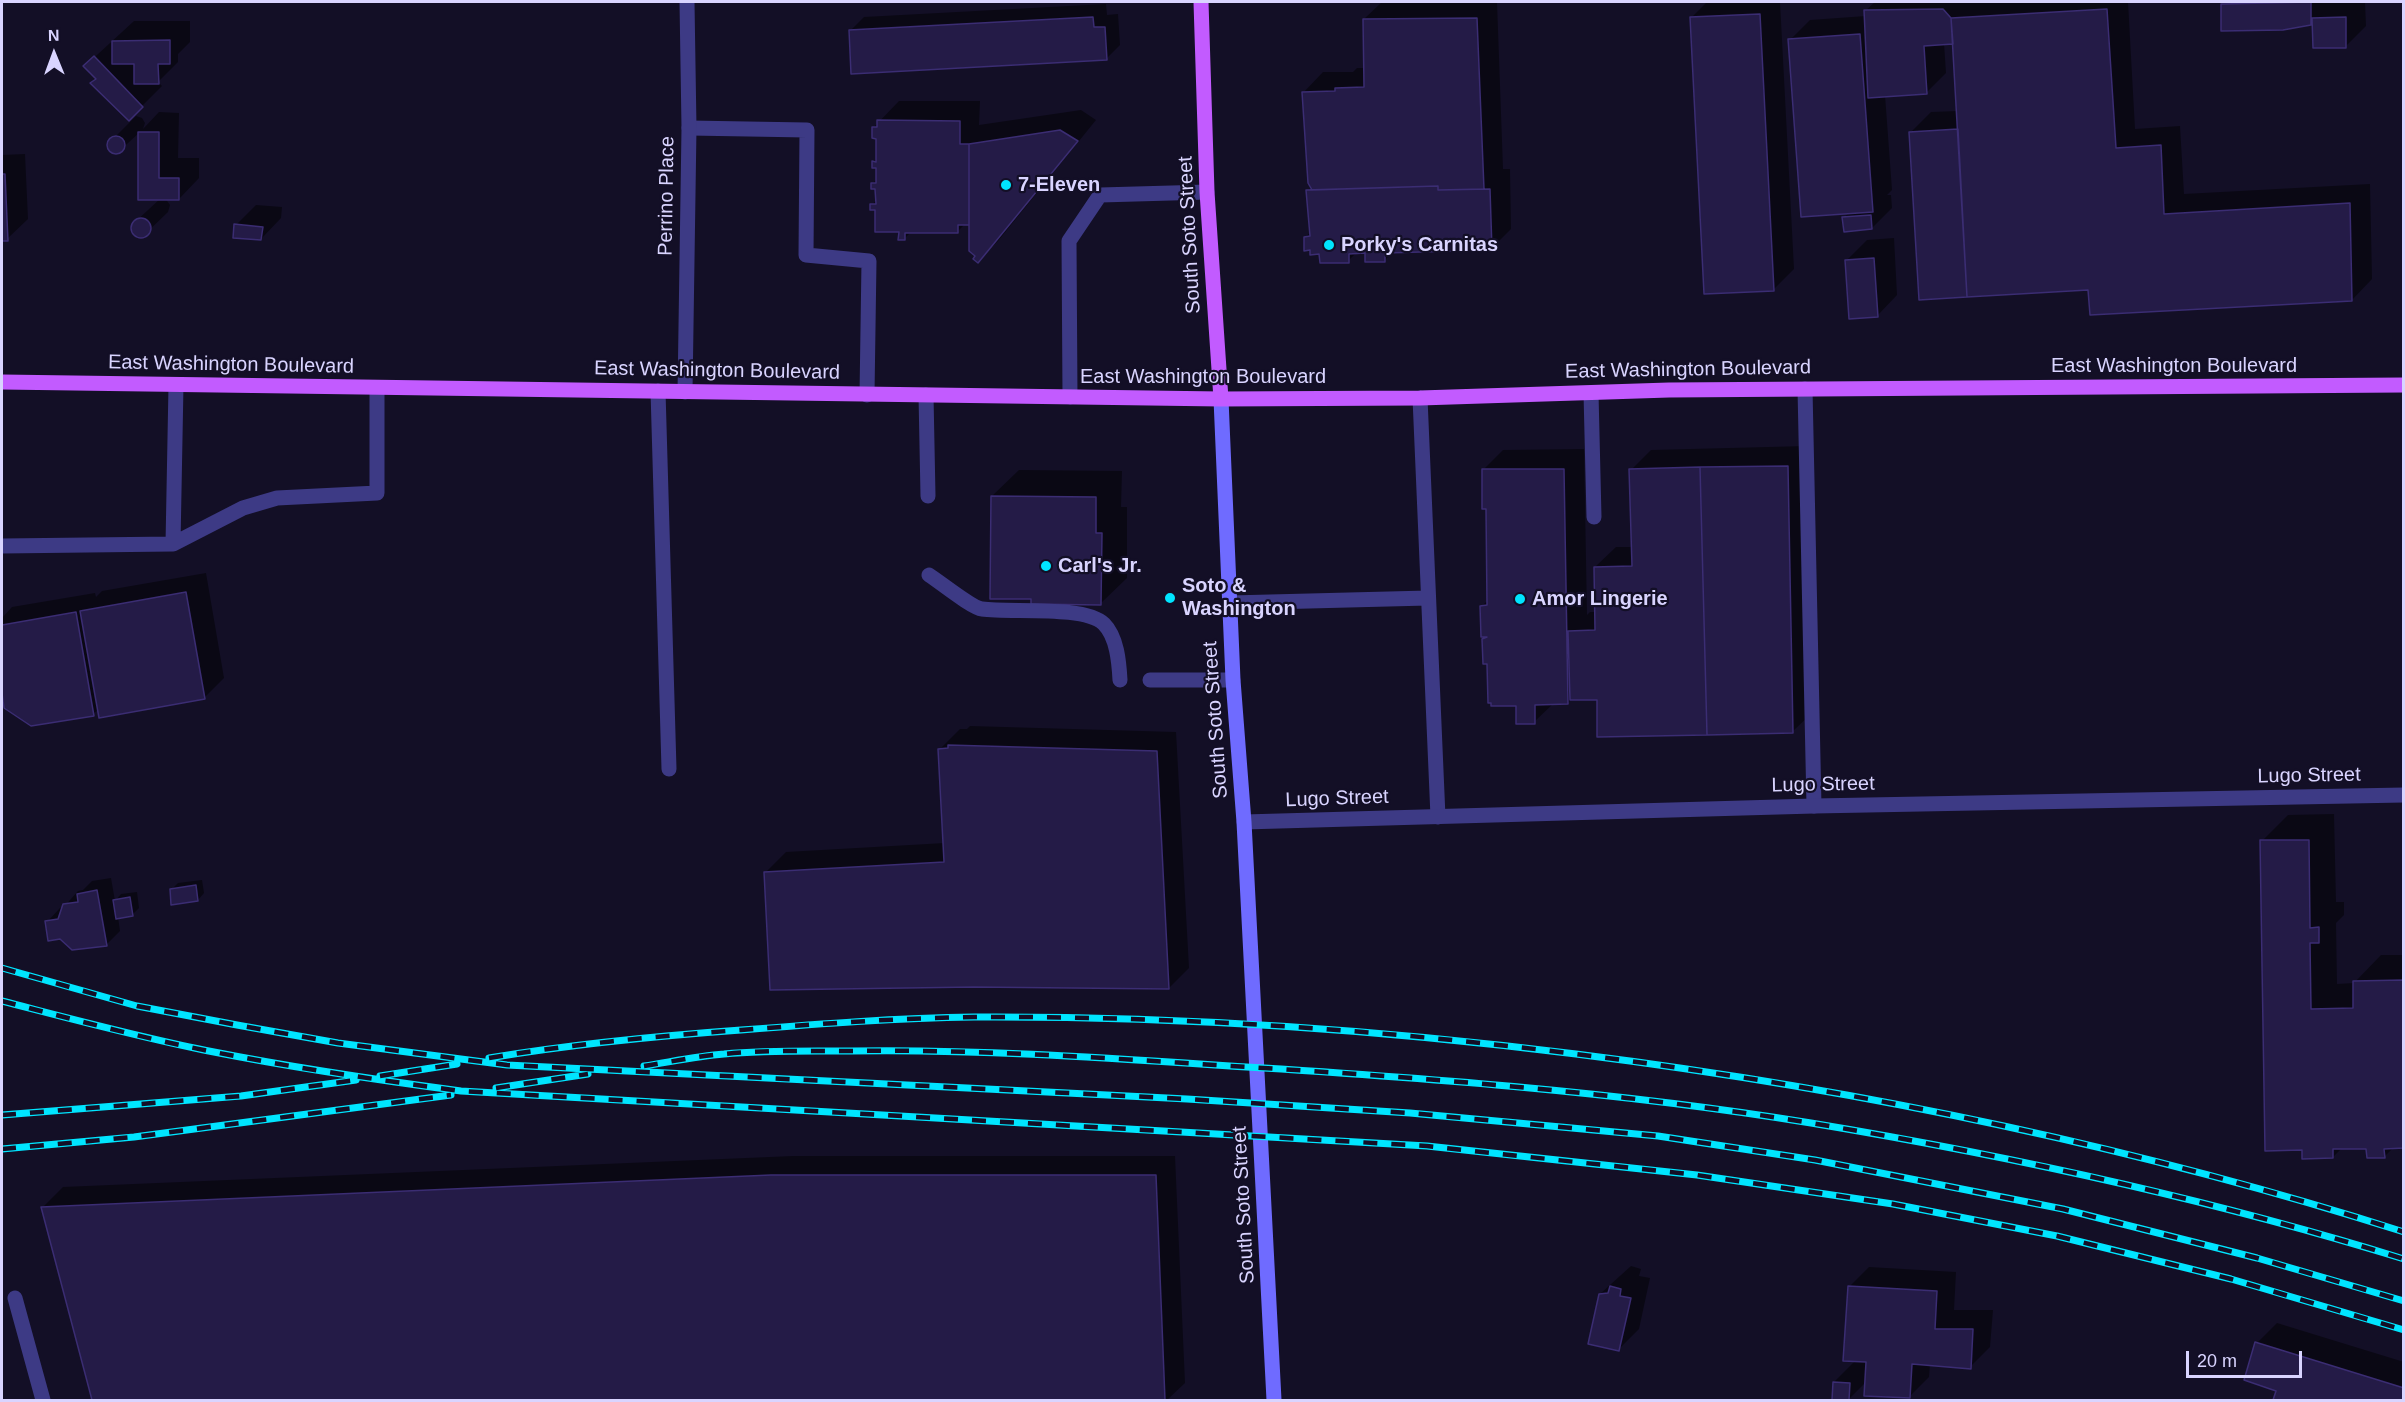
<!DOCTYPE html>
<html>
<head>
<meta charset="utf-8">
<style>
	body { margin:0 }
	#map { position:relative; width:2405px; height:1402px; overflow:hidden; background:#130f26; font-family:Helvetica,sans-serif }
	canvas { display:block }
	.frame { position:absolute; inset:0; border:3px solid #d9d4ff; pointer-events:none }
	.north { position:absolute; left:24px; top:24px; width:60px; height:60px; -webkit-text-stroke:4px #130f26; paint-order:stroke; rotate:359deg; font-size:16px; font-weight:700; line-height:24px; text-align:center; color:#d9d4ff }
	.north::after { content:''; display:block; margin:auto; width:21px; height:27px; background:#d9d4ff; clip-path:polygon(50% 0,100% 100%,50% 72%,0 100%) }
	.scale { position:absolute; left:2186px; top:1351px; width:116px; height:27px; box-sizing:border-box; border:3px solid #d9d4ff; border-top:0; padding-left:8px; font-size:18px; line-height:21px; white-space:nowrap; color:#d9d4ff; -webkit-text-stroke:4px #130f26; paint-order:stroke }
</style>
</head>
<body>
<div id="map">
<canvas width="2405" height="1402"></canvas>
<div class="frame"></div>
<div class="north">N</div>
<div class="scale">20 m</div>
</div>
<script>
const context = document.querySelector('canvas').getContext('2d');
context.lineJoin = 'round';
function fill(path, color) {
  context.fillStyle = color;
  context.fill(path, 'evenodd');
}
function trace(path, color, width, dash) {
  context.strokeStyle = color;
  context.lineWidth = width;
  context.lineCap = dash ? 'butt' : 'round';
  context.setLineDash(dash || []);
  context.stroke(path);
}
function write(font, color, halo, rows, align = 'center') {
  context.font = font + ' Helvetica,sans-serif';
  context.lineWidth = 4.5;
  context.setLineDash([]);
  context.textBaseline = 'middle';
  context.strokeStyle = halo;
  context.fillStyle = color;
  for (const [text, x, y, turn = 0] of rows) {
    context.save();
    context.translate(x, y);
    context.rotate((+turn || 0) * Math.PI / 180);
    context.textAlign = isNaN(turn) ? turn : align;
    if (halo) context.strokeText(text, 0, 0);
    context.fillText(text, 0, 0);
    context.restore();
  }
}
const shadow = new Path2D(`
	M1382,2H1497L1503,169H1510L1511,229L1491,249L1394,251L1385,260L1366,252H1357L1348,261L1321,252L1305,237L1311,232L1308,191L1312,186L1303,93L1323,72H1353L1357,68H1365L1364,19Z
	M1707,2H1780L1794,269L1774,289L1691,18Z
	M1875,2H2128L2135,129L2180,126L2184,194L2370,184L2372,279L2352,300L2090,288L1911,132L1931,112L1958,111L1955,43H1944L1946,73L1926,93L1885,95L1892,190L1887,195H1891L1892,208L1872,228L1844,218L1849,212L1790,40L1810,20L1866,16L1865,11Z
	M2225,2H2365L2366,26L2346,46L2314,20L2310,23L2222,5Z
	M1106,4L1107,15L1118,14L1120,45L1106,59L851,30L864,17Z
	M134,21H190V42L178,54V62L158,82L162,86L129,119L85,66Z
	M899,101H980L979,125L1081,110L1096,120L998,241L978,261L970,224H965L957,232L912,231L904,239L900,231L872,205L877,199V188L872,184L878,178L877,167L873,162L878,157V138L874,127Z
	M159,112L179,113L178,158H199V178L179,199L165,198L170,205L168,212L142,237L136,235L133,230L134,223L161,198L139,133L117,153L109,148V143L136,116L142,118L145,123L143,129Z
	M25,154L28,219L7,239H2V155Z
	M256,205L282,207L281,218L261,239L236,225Z
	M1894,238L1897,295L1877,316L1847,260L1867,240Z
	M1807,446L1813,712L1792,732L1598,698L1571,699L1568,703H1554L1534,722L1517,704L1489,663L1484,639L1487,636L1482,606L1489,599L1487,507L1483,470L1503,450L1584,449L1587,615L1590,612H1596L1595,567L1616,547H1633L1631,470L1651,450Z
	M1019,470L1122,471L1121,507H1127V578L1100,604L992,496Z
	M206,573L224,678L204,698L99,709L93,714L5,707L2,684V618L12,607L95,593L96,597L102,591Z
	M970,726L1176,732L1189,968L1169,988L766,872L786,852L945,843L940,749L960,729H967Z
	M2334,814L2336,902H2344V915L2336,923L2337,984L2354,983L2381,955H2404V1147H2394L2384,1157L2368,1147L2342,1148L2333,1157L2262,841L2288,815Z
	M111,878L115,901L121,894L137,892L139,908L133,914L118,917L120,931L107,944L72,948L47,922L60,908H63L78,891L83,890L92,881Z
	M202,880L204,893L198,900L171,890L178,883Z
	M793,1156H1175L1185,1383L1167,1400H94L43,1207L63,1187Z
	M1631,1266L1641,1269L1639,1276L1650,1278L1639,1329L1619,1349L1600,1294Z
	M1869,1267L1956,1272L1954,1310H1993L1990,1347L1970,1367L1930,1364L1929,1377L1909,1397L1866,1382L1849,1399L1834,1382L1856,1360L1849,1287Z
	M2277,1323L2404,1362V1400H2275L2278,1390L2257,1343Z`);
const building = new Path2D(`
	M2311,2V25L2283,30L2221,31V4Z
	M1943,9L1951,18L1953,44L1924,46L1927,94L1868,98L1864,10Z
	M2107,9L2116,148L2161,145L2164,214L2350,203L2352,301L2090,315L2088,290L1967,297L1951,18Z
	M1760,14L1774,291L1704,294L1690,17Z
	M1093,17L1094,27H1105L1107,60L851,74L849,30Z
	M2346,17V48H2313L2312,18Z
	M1477,18L1484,189L1438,190V186L1312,190L1308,183L1302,92L1335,91V88L1364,87L1363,19Z
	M1860,34L1873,212L1801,217L1788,39Z
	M170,40V64H158L159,84H134V64H112V41Z
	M94,56L143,107L129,121L90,83L96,79L83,66Z
	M877,120L960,121V144H969V225H958V233H905V240H898L899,232H875V210H870V204H876L875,189H871V183H876V168H872V161L876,162V139L872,138V127H877Z
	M1958,129L1967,297L1919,300L1909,132Z
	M1060,130L1078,141L978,263L973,259L975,256L969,251V144Z
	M138,132H159V178H179V200H138Z
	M107 145a9 9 0 1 1 18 0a9 9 0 1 1-18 0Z
	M2,174H5L8,241H2Z
	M1438,186V190L1490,189L1492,250L1385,253V262H1365V253L1349,254V263H1320L1319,254L1310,255V250L1304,251V237L1310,236L1306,190Z
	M1871,215L1872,229L1844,232L1842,217Z
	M131 228a10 10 0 1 1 20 0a10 10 0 1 1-20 0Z
	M234,224L263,227L261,240L233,238Z
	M1874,258L1878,317L1849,319L1845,260Z
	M1788,466L1793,733L1707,735L1700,467Z
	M1700,467L1707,735L1597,737V700H1570L1568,631L1595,630L1594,567L1632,566L1629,469Z
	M1482,469H1564L1568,704L1535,705V724H1516V706H1491V703H1488L1487,664H1483L1482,639L1487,637H1481L1480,606L1487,605L1486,509H1482Z
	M991,496L1096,497V533H1102L1101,605L1031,604V599H990Z
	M186,592L205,699L99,718L80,611Z
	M76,612L94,716L31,726L4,708L2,693V625Z
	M948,745L1157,751L1169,989L974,987L770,990L764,872L944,862L938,749L948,748Z
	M2260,840H2309L2310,928L2319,927V943H2310L2311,1009L2353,1008V981L2404,980V1148L2384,1149L2385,1158H2367L2366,1149H2333V1158L2302,1159V1150L2265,1151Z
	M196,885L198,901L171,905L170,889Z
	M97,890L107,946L72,950L60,939L48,941L45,921L58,919L63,904L78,902L77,894Z
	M130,897L133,916L116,919L113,900Z
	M771,1175H1156L1165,1400H92L41,1207Z
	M1610,1286L1621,1289L1620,1296L1631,1298L1619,1351L1588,1344L1599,1294L1608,1293Z
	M1848,1286L1937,1291L1935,1329H1973L1971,1369L1912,1364L1910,1398L1864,1396L1866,1362L1843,1361Z
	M2255,1342L2404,1388V1400H2273L2276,1391L2244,1380Z
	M1833,1382L1850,1383L1849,1400H1832Z`);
const service = new Path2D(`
	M689,128L807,130L806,255L869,261L867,395
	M1805,389L1814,806
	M658,391L669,769
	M1591,393L1594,517
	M926,395L928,496
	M1070,397L1069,241L1100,195L1207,192
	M1420,398L1438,817
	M173,544L176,385
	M2,546L173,544L243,508L277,498L377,493V388
	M929,575C940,582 972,608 982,609C1011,613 1085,605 1104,624C1117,637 1119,662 1120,680
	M1230,603L1428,598
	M1150,680H1233
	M15,1298L43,1400`);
const minor = new Path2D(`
	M685,392L689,128L687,2
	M1244,822L1814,806L2404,795`);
const secondary = new Path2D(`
	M1221,399L1233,680L1244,822L1274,1400`);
const primary = new Path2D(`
	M1201,2L1207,192L1221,399
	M2,382L1221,399L1420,398L1669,390L2404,385`);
const rail = new Path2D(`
	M2,968L137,1006L237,1025L338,1043L507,1065L1187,1099L1410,1113L1658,1136L1815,1160L2063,1209L2257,1258L2404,1301
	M2,1001C72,1019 142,1038 214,1052C295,1068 378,1080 461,1091L1427,1146L1697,1175L1893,1204L2057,1236L2231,1279L2404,1330
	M489,1058C573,1044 656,1036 741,1030C818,1024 896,1018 974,1017C1176,1016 1376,1029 1576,1054C1857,1089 2134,1146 2404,1232
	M644,1066C670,1062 697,1056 724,1054C765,1050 807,1051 849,1051C971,1049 1093,1057 1215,1065C1414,1077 1614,1091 1811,1123C2011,1156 2210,1199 2404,1259
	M380,1076L457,1064
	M496,1088L588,1074
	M2,1115L241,1096L356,1080
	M2,1149L134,1137L451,1095`);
const markers = [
	[1006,185,6,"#00e5ff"],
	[1329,245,6,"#00e5ff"],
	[1046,566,6,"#00e5ff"],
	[1170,598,6,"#00e5ff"],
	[1520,599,6,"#00e5ff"]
];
const poiNames = [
	["7-Eleven",1018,185],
	["Porky's Carnitas",1341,245],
	["Carl's Jr.",1058,566],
	["Soto &",1182,586],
	["Washington",1182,609],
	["Amor Lingerie",1532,599]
];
const streetNames = [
	["Perrino Place",667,196,-89],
	["South Soto Street",1190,235,-93],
	["East Washington Boulevard",231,365,1],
	["East Washington Boulevard",2174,366],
	["East Washington Boulevard",1688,370,-1],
	["East Washington Boulevard",717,371,1],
	["East Washington Boulevard",1203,377],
	["South Soto Street",1216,720,-94],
	["Lugo Street",2309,776,-1],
	["Lugo Street",1823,785,-1],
	["Lugo Street",1337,799,-2],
	["South Soto Street",1244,1205,-93]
];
fill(shadow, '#0007');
fill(building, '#241b47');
trace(building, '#3b2d73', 1.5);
trace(service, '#3d3a85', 15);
trace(minor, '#3d3a85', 15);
trace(secondary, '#6f6bff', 15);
trace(primary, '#c25bff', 15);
trace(rail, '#00e5ff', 7);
trace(rail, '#130f26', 4.5, [14]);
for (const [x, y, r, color] of markers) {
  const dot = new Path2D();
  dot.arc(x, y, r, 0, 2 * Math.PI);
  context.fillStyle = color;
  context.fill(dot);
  trace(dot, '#130f26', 2);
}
write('bold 20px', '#d9d4ff', '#130f26', poiNames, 'left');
write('20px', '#d9d4ff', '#130f26', streetNames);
</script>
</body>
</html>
